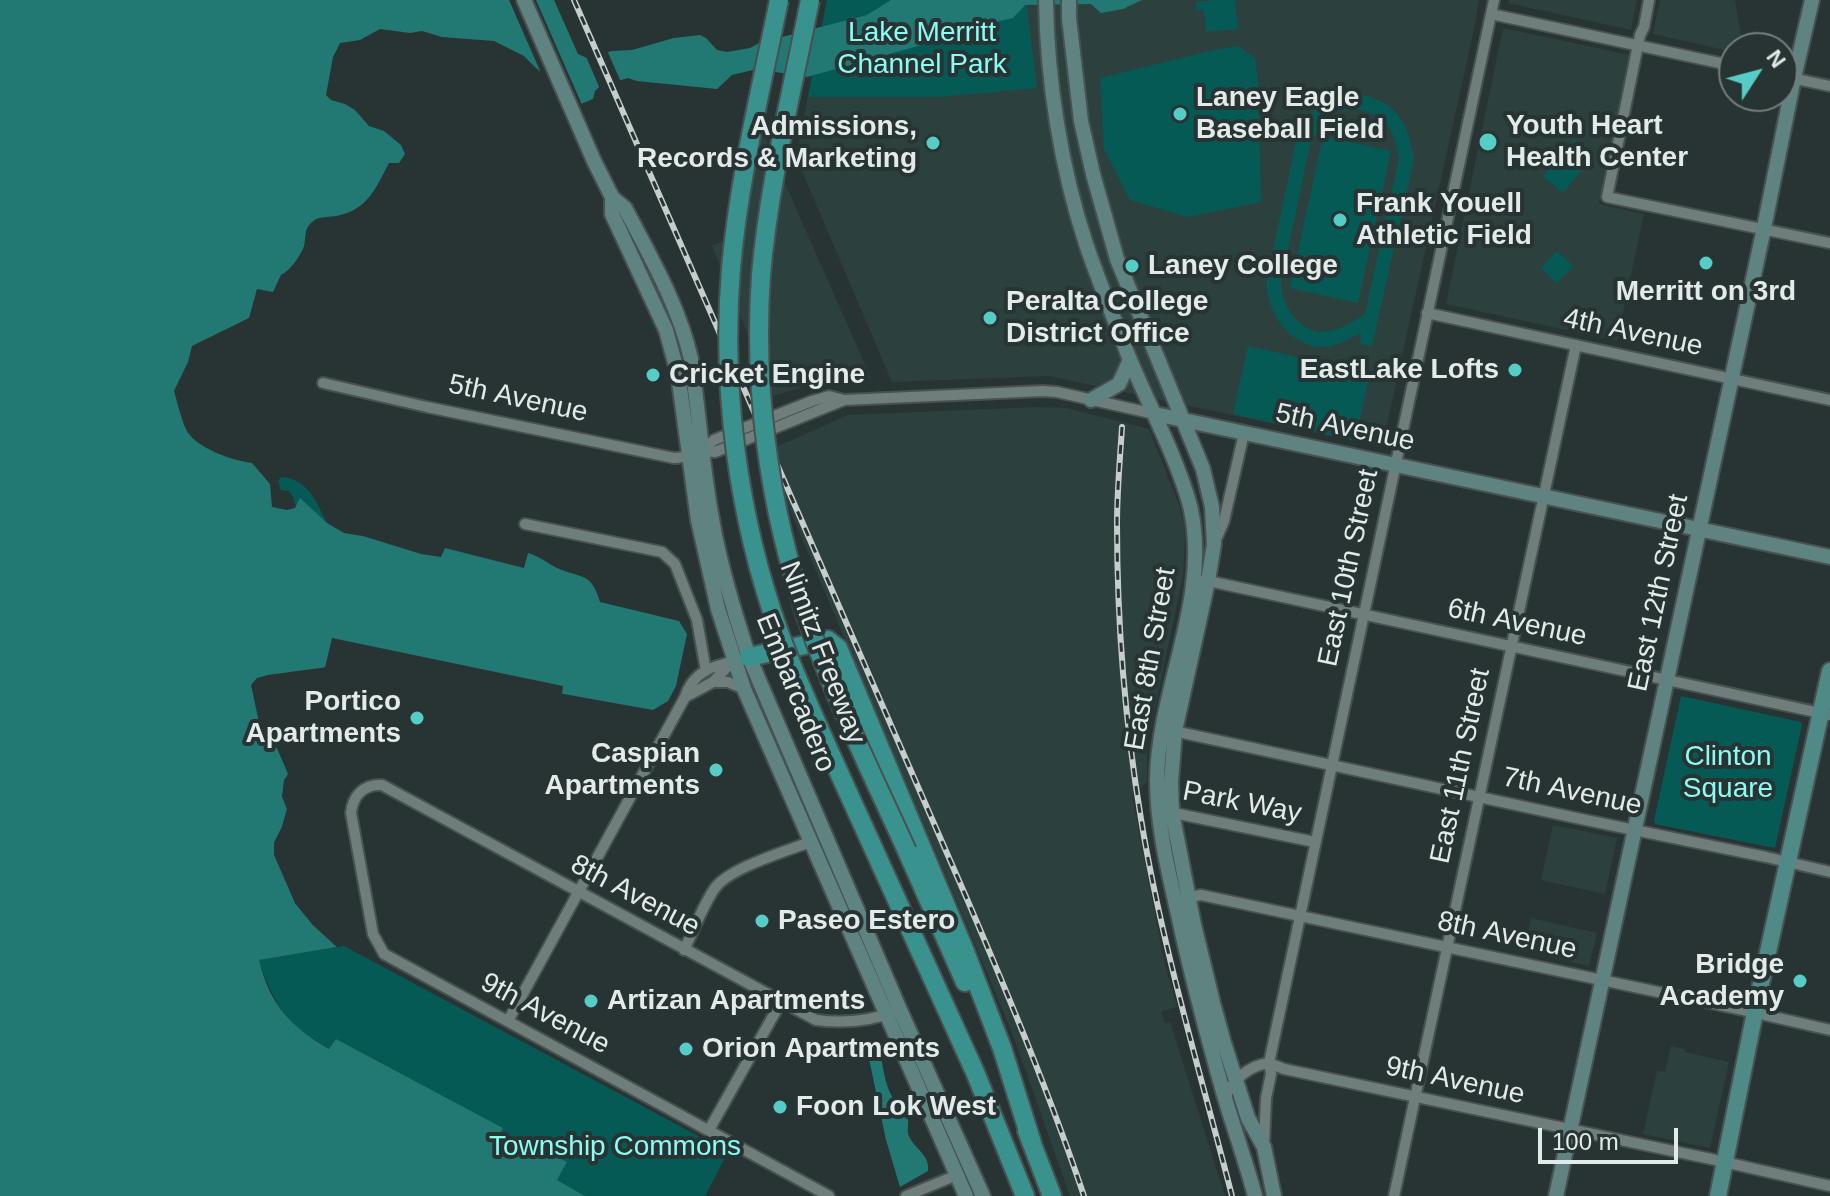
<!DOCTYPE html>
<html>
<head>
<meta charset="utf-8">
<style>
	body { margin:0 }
	#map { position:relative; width:1830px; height:1196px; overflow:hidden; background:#283433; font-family:Arial,sans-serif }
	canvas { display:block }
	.north { position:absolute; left:1718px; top:32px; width:80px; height:80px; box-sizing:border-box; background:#283433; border:2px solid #737d7c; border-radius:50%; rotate:54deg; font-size:22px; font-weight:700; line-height:32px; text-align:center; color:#e3ebea }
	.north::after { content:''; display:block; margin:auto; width:28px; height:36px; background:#55cdc6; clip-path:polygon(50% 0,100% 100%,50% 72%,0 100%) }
	.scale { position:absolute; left:1538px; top:1128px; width:140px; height:36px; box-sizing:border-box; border:4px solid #e3ebea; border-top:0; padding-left:10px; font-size:24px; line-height:28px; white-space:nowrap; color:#e3ebea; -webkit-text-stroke:6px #283433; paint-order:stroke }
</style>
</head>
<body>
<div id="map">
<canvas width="1830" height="1196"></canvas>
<div class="north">N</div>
<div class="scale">100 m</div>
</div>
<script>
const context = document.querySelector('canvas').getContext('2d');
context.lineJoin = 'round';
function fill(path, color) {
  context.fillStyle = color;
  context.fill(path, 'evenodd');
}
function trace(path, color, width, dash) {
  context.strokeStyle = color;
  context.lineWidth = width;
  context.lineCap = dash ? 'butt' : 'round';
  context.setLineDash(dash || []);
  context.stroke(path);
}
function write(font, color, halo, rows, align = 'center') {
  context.font = font + ' Arial,sans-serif';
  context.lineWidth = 8;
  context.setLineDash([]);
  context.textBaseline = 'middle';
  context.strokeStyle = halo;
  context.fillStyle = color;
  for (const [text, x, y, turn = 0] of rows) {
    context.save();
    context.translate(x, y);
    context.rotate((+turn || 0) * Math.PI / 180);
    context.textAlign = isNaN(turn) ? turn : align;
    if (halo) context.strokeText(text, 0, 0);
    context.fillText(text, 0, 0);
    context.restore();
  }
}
const built = new Path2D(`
	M827,0H1479L1474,29L1382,447L1049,376L892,382L796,157Z
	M1509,0H1637L1631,30L1508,3Z
	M1660,0H1735L1743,48H1734V52L1653,34Z
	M1503,28L1630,55L1599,204L1644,214L1617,341L1446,304Z
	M747,96L802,222L871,378L827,380L773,396L712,246L723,241Z
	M1037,407L1066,408L1149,429L1179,505L1184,523L1185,543L1183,576L1147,745V782L1132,795L1164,961L1177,1007L1161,1012L1165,1023L1170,1022L1225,1196H1070L1013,1035L945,873L765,452L848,415Z
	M1553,825L1617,838L1605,894L1541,880Z
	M1531,918L1597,933L1589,966L1524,951Z
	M1671,1046L1685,1049V1052L1729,1062L1710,1148L1643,1134L1657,1071L1665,1072Z`);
const green = new Path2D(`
	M827,0H1026L1037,88L940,97H808Z
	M1215,0H1235L1238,29L1206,32L1204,10H1196V2Z
	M1238,46L1255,58L1258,80L1261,202L1187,217L1130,200L1104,149L1100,78L1214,50Z
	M1362,95C1399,103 1408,125 1414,159L1372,346L1360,344L1361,333C1348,339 1333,349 1318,347C1287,342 1265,310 1267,280L1296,141C1313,104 1321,97 1362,95ZM1360,110C1389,116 1395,133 1399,159L1365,314C1353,322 1337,332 1323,332C1299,332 1281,305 1281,282L1310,145L1322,123L1329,116L1338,111Z
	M1323,136L1391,151L1358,303L1290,288Z
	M1574,139L1594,155L1563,193L1543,176Z
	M1557,251L1573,266L1557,283L1541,268Z
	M1248,346L1370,373L1355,441L1233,414Z
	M281,477C309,479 316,502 327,523L297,510L293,497L289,491L281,490L278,481Z
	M1681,696L1801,722L1802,725L1775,848L1655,824L1654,821Z
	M344,946L728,1152L705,1196H585L557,1180L567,1162L529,1155L498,1138L503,1128L336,1039L330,1049C284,1023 277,1008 258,960Z`);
const water = new Path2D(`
	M0,0H554L578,54L587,58L612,51L632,50L674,38L700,35L706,38L717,50L727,52L750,48L759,43L867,15L891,0H1142L1123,9L1101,13L1091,4L1025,5L1013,18L967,28L925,44L807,77L757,69L732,75L717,89L637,81L628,78L600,86L595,91L593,99L581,104L536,68L524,56L494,41L442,37L422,31L410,33L380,29L360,40L340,43L333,57L326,95L331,100L345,104L355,110L369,126L384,131L401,145L405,154L399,163H389C377,186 368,209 340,215C330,218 318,215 311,223C304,229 306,238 304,246C301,255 290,271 281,275L273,292L257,289L249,318L192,346L188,362L174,391C177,401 183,427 189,434C200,449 234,461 252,463L270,484L272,507L287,510L295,508L300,498L327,523L344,533L363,536L421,554L441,557L445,548L524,568L528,553C539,556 547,563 557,568C581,579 591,571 600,602L679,621L687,634L676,686L668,701L653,710L480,679L342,665L268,675L257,678L251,685L263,741L277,748L289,774L282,796L287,809L282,827L274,843L295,903L313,925L337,947L259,960C270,1005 290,1026 329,1049L336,1039L503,1128L498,1138L528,1155L535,1145L567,1162L557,1180L585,1196H0Z
	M870,1044H876L879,1048C883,1064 884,1084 893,1098C898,1105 907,1109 908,1119C909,1125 906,1132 910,1138C916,1150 930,1155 928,1171L900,1187L886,1140L867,1049Z`);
const pier = new Path2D(`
	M509,0H536L583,107H579L544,80Z
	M606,48L621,82L600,89L585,54Z
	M332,638L563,686L562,694L561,698L480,683L456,682L431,677L428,680H418L355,668L353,671L342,669L324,672Z
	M261,735L280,745L291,776L287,781L286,796L291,810L286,828L278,844V854L298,900L315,922L341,946L337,947L313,925L295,903L274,855V843L282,827L287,809L282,796L284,780L288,774L277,748L263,742Z`);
const street = new Path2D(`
	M1649,0L1644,27L1640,35L1607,197L1830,243
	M1491,14L1734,66
	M1782,76L1830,86
	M1427,313L1830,400
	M323,383L427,407L674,458C690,458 697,450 715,452L844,400
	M702,451L714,440L812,401L829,396L844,400L1043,391L1057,392L1155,414
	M525,524L662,552L675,564L697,620L706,671
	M1215,542L1224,521L1244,433
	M1204,580L1830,715
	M713,682H728L744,689
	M685,697L713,682L731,663
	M1169,730L1581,819L1766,857L1830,872
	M1169,812L1315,842
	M1184,898L1201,895L1743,1010L1830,1030
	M684,950C693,932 704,903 715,888C729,868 787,851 810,842
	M508,1021L685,697C693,671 713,666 738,660
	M1225,1098C1232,1080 1250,1065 1269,1063L1284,1069L1711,1159L1830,1186
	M709,1130L781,1002
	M1264,1145L1266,1098L1271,1074L1269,1063L1494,0
	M829,1196L384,954L373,934L351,813C353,795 364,784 382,785L816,1020C846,1024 872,1021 900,1010
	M906,1196L957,1175
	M1394,1196L1576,345`);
const secondary = new Path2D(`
	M524,0L594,161L612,197L625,208C650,256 679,306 691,359C699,412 702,466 712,519C720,566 734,612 749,657L900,1010L983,1196
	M1046,0C1047,80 1061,168 1086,244C1099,282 1114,318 1128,355C1142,389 1159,423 1173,457C1180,475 1187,492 1191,510C1210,601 1158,689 1157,780C1157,825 1168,870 1178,914C1191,975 1207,1035 1224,1095C1234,1129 1246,1162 1255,1196
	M1069,0V18L1081,121L1093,174L1117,259L1203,469L1212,507L1214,544L1208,581L1175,731L1171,782L1172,812L1194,925L1213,1003L1224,1043L1248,1118L1264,1147L1274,1196
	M612,197V214L666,330L678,374L698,520L718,609L744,689L966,1196
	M1091,400L1119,384L1130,360
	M1155,414L1830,557
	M1556,1196L1764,228L1794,78L1812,0`);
const primary = new Path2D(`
	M1718,1196L1757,1002L1830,671`);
const highway = new Path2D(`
	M749,657L828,640L838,648L964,949L1002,1048L1032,1143
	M831,755L975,1072L1025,1196
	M907,851L965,982
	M1027,1131L1052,1196`);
const rail = new Path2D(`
	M574,0L967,899C1009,997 1050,1095 1084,1196
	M1122,427C1120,459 1117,491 1117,524C1117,622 1125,722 1141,819C1162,947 1200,1071 1232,1196`);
const highwayBridge = new Path2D(`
	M779,0C761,89 739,178 731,268C721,390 738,517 779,632C794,674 813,714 831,755
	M810,0C792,91 769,183 761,275C753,390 769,507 806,616C834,697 872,774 907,851`);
const markers = [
	[1180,114,8,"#55cdc6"],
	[1488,142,10,"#55cdc6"],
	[933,143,8,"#55cdc6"],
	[1340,220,8,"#55cdc6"],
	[1706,263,8,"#55cdc6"],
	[1132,266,8,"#55cdc6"],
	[990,318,8,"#55cdc6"],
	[1515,370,8,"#55cdc6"],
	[653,375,8,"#55cdc6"],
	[417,718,8,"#55cdc6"],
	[716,770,8,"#55cdc6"],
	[762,921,8,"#55cdc6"],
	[1800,981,8,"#55cdc6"],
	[591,1001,8,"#55cdc6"],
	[686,1049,8,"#55cdc6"],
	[780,1107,8,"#55cdc6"]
];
const parkNames = [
	["Lake Merritt",922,33],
	["Channel Park",922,65],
	["Clinton",1728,757],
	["Square",1728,789],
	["Township Commons",615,1147]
];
const poiNames = [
	["Laney Eagle",1196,98],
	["Baseball Field",1196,130],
	["Youth Heart",1506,126],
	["Health Center",1506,158],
	["Admissions,",917,127,"right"],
	["Records & Marketing",917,159,"right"],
	["Frank Youell",1356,204],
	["Athletic Field",1356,236],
	["Laney College",1148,266],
	["Merritt on 3rd",1706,292,"center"],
	["Peralta College",1006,302],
	["District Office",1006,334],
	["EastLake Lofts",1499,370,"right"],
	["Cricket Engine",669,375],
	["Portico",401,702,"right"],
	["Apartments",401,734,"right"],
	["Caspian",700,754,"right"],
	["Apartments",700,786,"right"],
	["Paseo Estero",778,921],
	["Bridge",1784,965,"right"],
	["Academy",1784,997,"right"],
	["Artizan Apartments",607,1001],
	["Orion Apartments",702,1049],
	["Foon Lok West",796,1107]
];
const streetNames = [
	["4th Avenue",1633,333,12],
	["5th Avenue",518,399,12],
	["5th Avenue",1345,428,12],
	["East 10th Street",1349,568,-78],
	["East 12th Street",1659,593,-78],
	["6th Avenue",1517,623,12],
	["Nimitz Freeway",822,653,69],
	["East 8th Street",1151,659,-80],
	["Embarcadero",795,693,68],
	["East 11th Street",1461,766,-78],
	["7th Avenue",1572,792,12],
	["Park Way",1242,803,11],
	["8th Avenue",635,896,28],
	["8th Avenue",1507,936,12],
	["9th Avenue",545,1014,28],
	["9th Avenue",1455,1081,12]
];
fill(built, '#2c403e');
fill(green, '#065a56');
fill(water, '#227873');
fill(pier, '#283433');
trace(street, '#475150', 14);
trace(secondary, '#475150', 18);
trace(primary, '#475150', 20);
trace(highway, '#475150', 22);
trace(street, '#6f7d7b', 10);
trace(secondary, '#5f8380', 14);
trace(primary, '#4f8a86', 16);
trace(highway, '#39928d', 18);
trace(rail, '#c6cecd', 6);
trace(rail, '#283433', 3, [9]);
trace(highwayBridge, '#475150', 22, []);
trace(highwayBridge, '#39928d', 18);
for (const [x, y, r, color] of markers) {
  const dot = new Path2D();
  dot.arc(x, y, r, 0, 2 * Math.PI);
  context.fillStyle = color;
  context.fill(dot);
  trace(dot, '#283433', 3);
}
write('28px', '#8bfbf3', '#283433', parkNames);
write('bold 28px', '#e3ebea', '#283433', poiNames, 'left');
write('28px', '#e3ebea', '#283433', streetNames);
</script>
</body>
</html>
